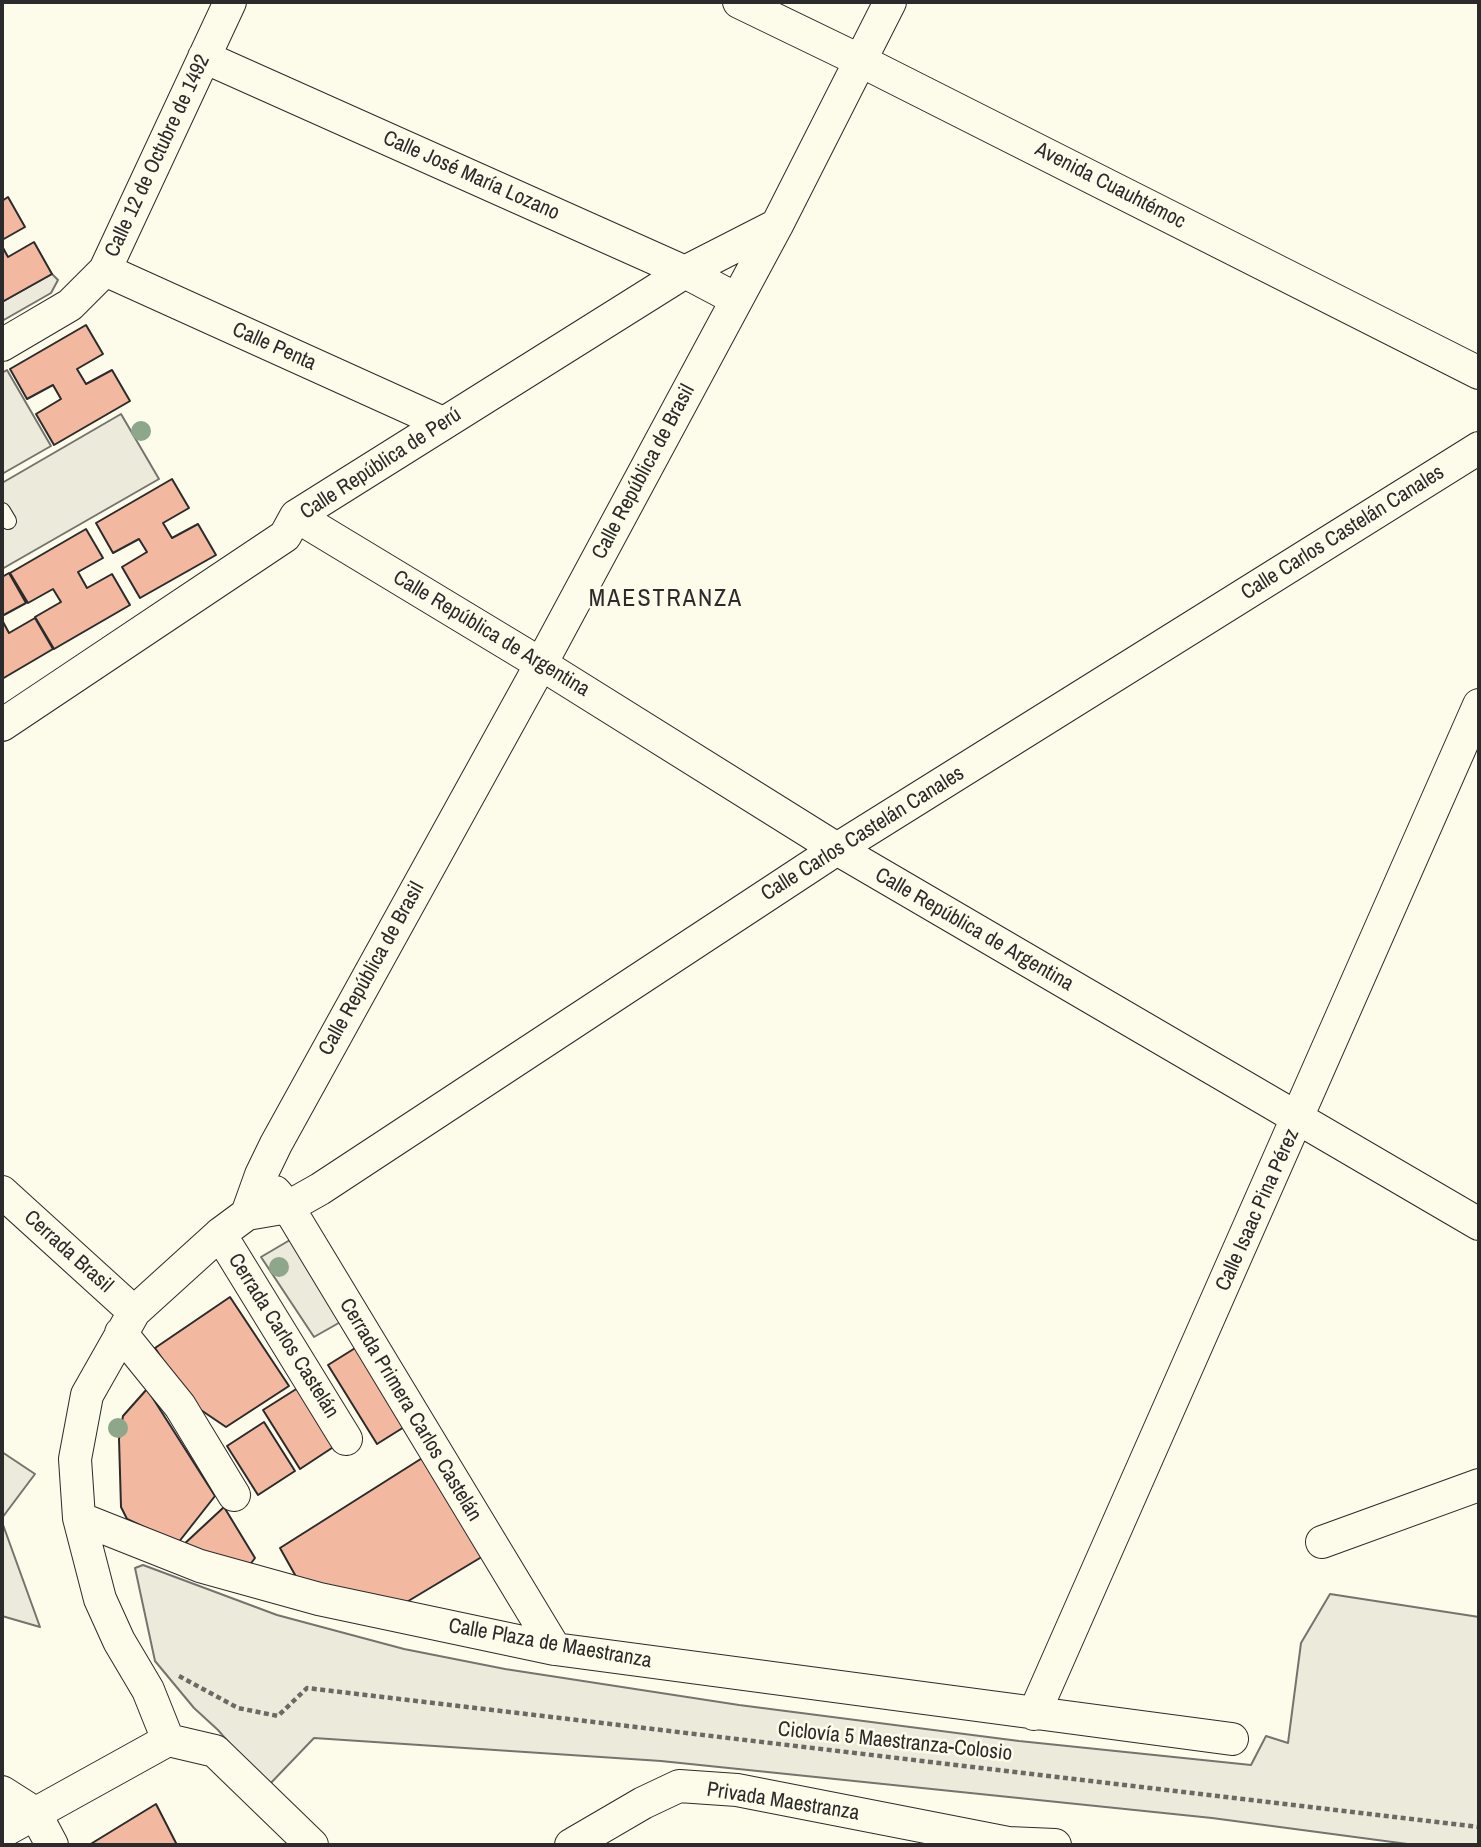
<!DOCTYPE html>
<html>
<head>
<meta charset="utf-8">
<style>
	body { margin:0 }
	#map { position:relative; width:1481px; height:1847px; overflow:hidden; background:#fdfbea; font-family:"Archivo Narrow",sans-serif }
	canvas { display:block }
	.frame { position:absolute; inset:0; border:4px solid #2b2b2b; pointer-events:none }
</style>
</head>
<body>
<div id="map">
<canvas width="1481" height="1847"></canvas>
<div class="frame"></div>
</div>
<script>
const context = document.querySelector('canvas').getContext('2d');
context.lineJoin = 'round';
function fill(path, color) {
  context.fillStyle = color;
  context.fill(path, 'evenodd');
}
function trace(path, color, width, dash) {
  context.strokeStyle = color;
  context.lineWidth = width;
  context.lineCap = dash ? 'butt' : 'round';
  context.setLineDash(dash || []);
  context.stroke(path);
}
function write(font, color, halo, rows, align = 'center') {
  context.font = font + ' "Archivo Narrow",sans-serif';
  context.lineWidth = 5;
  context.setLineDash([]);
  context.textBaseline = 'middle';
  context.strokeStyle = halo;
  context.fillStyle = color;
  for (const [text, x, y, turn = 0] of rows) {
    context.save();
    context.translate(x, y);
    context.rotate((+turn || 0) * Math.PI / 180);
    context.textAlign = isNaN(turn) ? turn : align;
    if (halo) context.strokeText(text, 0, 0);
    context.fillText(text, 0, 0);
    context.restore();
  }
}
const green = new Path2D(`
	M52,274L58,280L51,293L2,321V302Z
	M7,370L51,446L2,474V373Z
	M295,1237L344,1320L314,1337L261,1257Z
	M2,1452L35,1474L2,1518Z
	M2,1522L40,1627L2,1616Z
	M143,1565L277,1615L404,1649L505,1669L739,1705L1019,1741L1251,1765L1266,1736L1288,1743L1301,1643L1330,1594L1479,1617V1845H1415L1212,1818L661,1761L314,1738L267,1787L218,1730L194,1708L155,1661L135,1568Z`);
const parking = new Path2D(`
	M121,414L159,479L2,569V483Z`);
const building = new Path2D(`
	M8,197L25,227L2,240V201Z
	M34,242L52,274L2,302V246L8,257Z
	M86,325L103,354L77,369L86,384L112,370L130,401L54,445L36,414L61,399L53,385L27,399L10,369Z
	M172,479L189,508L163,523L172,538L198,524L216,555L140,598L122,567L147,552L139,539L113,553L96,523Z
	M86,529L103,558L78,572L87,588L112,574L130,605L54,649L35,617L61,602L53,589L28,603L10,573Z
	M9,573L26,603L2,616V577Z
	M35,618L53,649L2,679V620L9,633Z
	M230,1297L289,1386L226,1427L192,1404L155,1348Z
	M360,1345L409,1424L377,1444L328,1365Z
	M301,1386L338,1444L300,1469L263,1410Z
	M147,1389L215,1496L178,1543L127,1519L121,1507L119,1439L123,1416Z
	M264,1422L295,1471L258,1495L227,1446Z
	M427,1455L485,1555L395,1609L299,1582L280,1548Z
	M224,1507L255,1558L246,1570L182,1546Z
	M156,1804L177,1845H89Z`);
const path = new Path2D(`
	M179,1676L238,1708L278,1716L307,1688L1479,1827`);
const lane = new Path2D(`
	M2,511L8,521`);
const street = new Path2D(`
	M739,2L861,61L1479,373
	M204,57L685,272L736,299
	M105,270L443,423
	M2,345L70,305L105,270L230,2
	M296,516L541,664L837,849L1479,1224
	M2,725L285,536L296,516L685,272L777,225
	M2,1192L134,1312
	M275,1192L288,1207L555,1649
	M247,1214L261,1175L276,1144L541,664L777,225L890,2
	M220,1234L346,1439
	M121,1333L180,1406L234,1495
	M79,1518L200,1566L319,1599L555,1649L1232,1739
	M1322,1542L1479,1485
	M1034,1714L1479,705
	M168,1740L148,1690L119,1641L100,1599L79,1518L75,1459L87,1395L134,1312L220,1234L247,1214L288,1207L320,1189L837,849L1479,448
	M168,1740L215,1751L312,1845
	M2,1792L35,1813L52,1845
	M2,1832L168,1740
	M571,1845L643,1803L679,1786L737,1790L1008,1843L1055,1845`);
const trees = [
	[141,431],
	[279,1267],
	[118,1428]
];
const streetNames = [
	["Calle 12 de Octubre de 1492",158,156,-65],
	["Calle José María Lozano",471,176,24],
	["Avenida Cuauhtémoc",1110,186,27],
	["Calle Penta",274,347,24],
	["Calle República de Perú",381,464,-33],
	["Calle República de Brasil",644,472,-62],
	["Calle Carlos Castelán Canales",1343,533,-32],
	["Calle República de Argentina",491,634,31],
	["Calle Carlos Castelán Canales",863,834,-32],
	["Calle República de Argentina",974,930,30],
	["Calle República de Brasil",372,969,-61],
	["Calle Isaac Pina Pérez",1258,1210,-66],
	["Cerrada Brasil",68,1252,42],
	["Cerrada Carlos Castelán",283,1336,58],
	["Cerrada Primera Carlos Castelán",410,1410,59],
	["Calle Plaza de Maestranza",550,1644,10],
	["Ciclovía 5 Maestranza-Colosio",895,1742,6],
	["Privada Maestranza",783,1802,9]
];
const quarterNames = [
	["MAESTRANZA",666,600]
];
fill(green, '#ecebdb');
trace(green, '#74746e', 2);
fill(parking, '#eceadb');
trace(parking, '#74746e', 2);
fill(building, '#f2b8a0');
trace(building, '#2b2b2b', 2);
trace(lane, '#2b2b2b', 18);
trace(street, '#2b2b2b', 34);
trace(path, '#6a6964', 4.5, [5, 3.5]);
trace(lane, '#fdfbea', 16);
trace(street, '#fdfbea', 32);
context.fillStyle = '#8ea78a';
for (const [x, y] of trees) {
  context.beginPath();
  context.arc(x, y, 10, 0, 2 * Math.PI);
  context.fill();
}
write('21px', '#2b2b2b', '#fdfbea', streetNames);
context.letterSpacing = '2px';
write('24px', '#2b2b2b', '#fdfbea', quarterNames);
context.letterSpacing = '0px';
</script>
</body>
</html>
